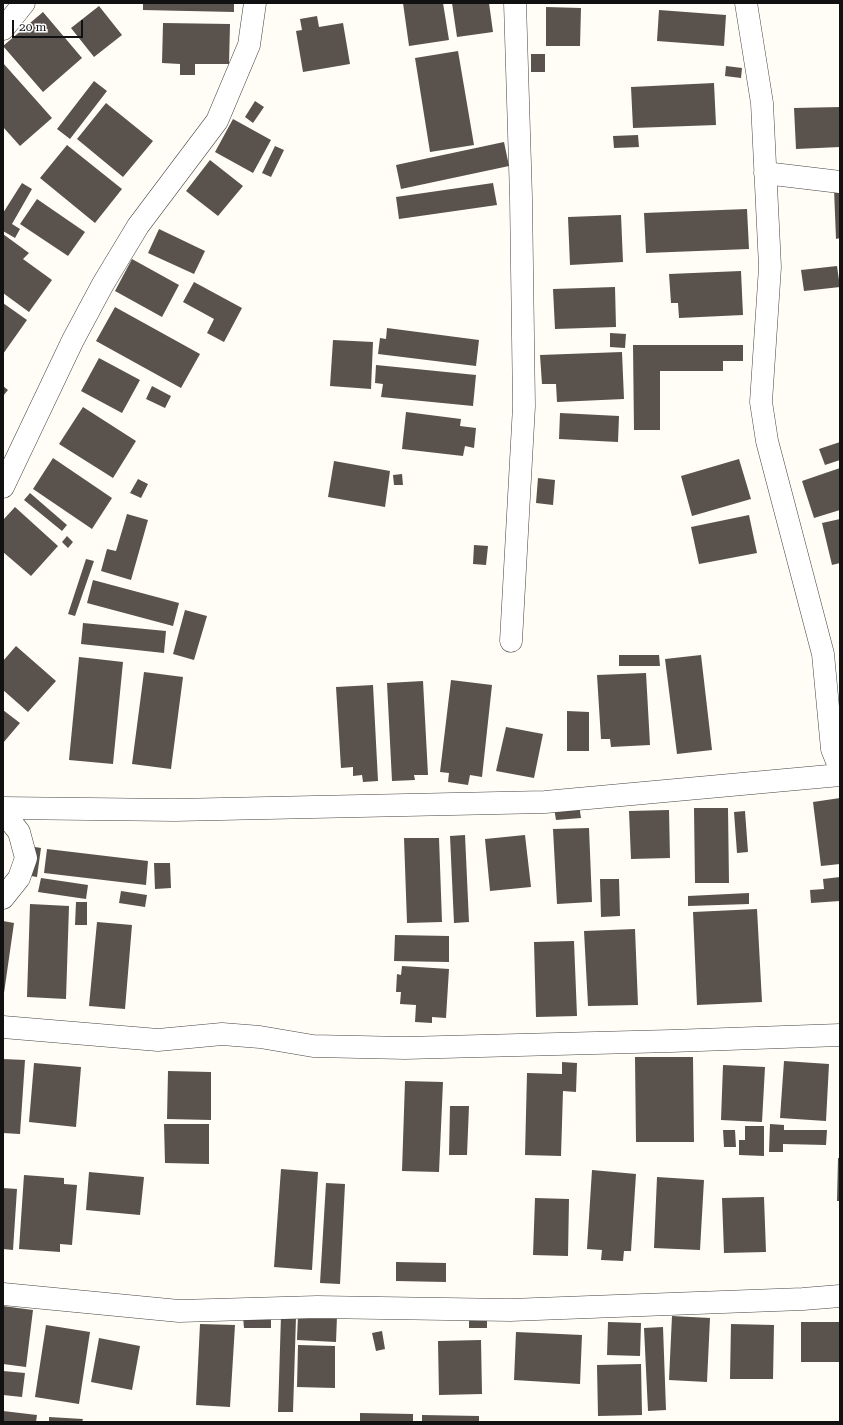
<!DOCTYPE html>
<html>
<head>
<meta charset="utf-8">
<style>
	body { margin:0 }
	#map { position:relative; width:843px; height:1425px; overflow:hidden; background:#fffdf5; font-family:"Roboto Serif",serif }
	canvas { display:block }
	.frame { position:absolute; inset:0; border:4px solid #111; pointer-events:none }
	.scale { position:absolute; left:12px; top:20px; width:71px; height:18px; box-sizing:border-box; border:2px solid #111; border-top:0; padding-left:5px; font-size:12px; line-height:14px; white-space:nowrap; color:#111; -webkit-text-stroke:3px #fff; paint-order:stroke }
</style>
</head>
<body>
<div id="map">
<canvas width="843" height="1425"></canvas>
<div class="frame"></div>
<div class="scale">20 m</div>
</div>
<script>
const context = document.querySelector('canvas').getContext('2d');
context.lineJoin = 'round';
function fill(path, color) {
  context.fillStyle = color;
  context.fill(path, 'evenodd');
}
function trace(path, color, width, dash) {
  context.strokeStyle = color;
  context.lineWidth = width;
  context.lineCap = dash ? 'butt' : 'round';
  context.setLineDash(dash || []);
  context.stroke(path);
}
const building = new Path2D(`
	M143,3H234V12L143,10Z
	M403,3H443L449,40L409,46Z
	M452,3H489L493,32L457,37Z
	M99,6L122,35L94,57L71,28Z
	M546,7L581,8L580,46H546Z
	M659,10L726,15L724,46L657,41Z
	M43,12L82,58L43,92L3,46Z
	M317,16L319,27L343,23L350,64L303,72L296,31L302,30L300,19Z
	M163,23L230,24L229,64H195V75H180V64L162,63Z
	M458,51L474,145L430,152L415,58Z
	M531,54H545V72H531Z
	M3,63L52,118L20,146L3,127Z
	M726,66L742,68L741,78L725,76Z
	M94,81L107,91L70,139L57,129Z
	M714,83L716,125L633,128L631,87Z
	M255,101L264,107L253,123L245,117Z
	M106,103L153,141L123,177L77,139Z
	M840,107V147L796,149L794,108Z
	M233,119L271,140L253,173L215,152Z
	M638,135L639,147L614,148L613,136Z
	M504,142L509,166L401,189L396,165Z
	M67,145L122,189L95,223L40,178Z
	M275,146L284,150L271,177L262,173Z
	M210,160L243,186L218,216L186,191Z
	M22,183L32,189L12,224L20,229L15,238L3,231V213Z
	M493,183L497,205L399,219L396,197Z
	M834,189H840V238L836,239Z
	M37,199L85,232L68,256L20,224Z
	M747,209L749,249L646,253L644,213Z
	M621,215L623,262L570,265L568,217Z
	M159,229L205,251L194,274L148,253Z
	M3,234L29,253L23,259L52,280L29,312L3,293Z
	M132,259L179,285L162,317L115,291Z
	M837,266L840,287L804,291L801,270Z
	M741,271L743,315L679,318L678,303H671L669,274Z
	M194,282L242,308L224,342L207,333L214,319L183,302Z
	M615,287L616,327L555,329L553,289Z
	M3,303L27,320L3,354Z
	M115,307L200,354L181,388L96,341Z
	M387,328L479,340L476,366L378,354L380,338L386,339Z
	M610,333L626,334L625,348L610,347Z
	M333,340L373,342L371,389L330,386Z
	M633,345H743V361H723V371H660V430H634Z
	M622,352L624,399L557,402L556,384H542L540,355Z
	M99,358L140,380L122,413L81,391Z
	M376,365L476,375L473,406L381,397L383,384L375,383Z
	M3,386L8,390L3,396Z
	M152,386L171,396L165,408L146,399Z
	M83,407L136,441L113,478L59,444Z
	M406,412L461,419L460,426L476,428L474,448L465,446L463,456L402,449Z
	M560,413L619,416L618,442L559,439Z
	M840,442V460L825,465L819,449Z
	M53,458L112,498L92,529L33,489Z
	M739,459L751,499L692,516L681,476Z
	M334,461L390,471L385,507L328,497Z
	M840,468V510L814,518L802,481Z
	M402,474L403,485H394L393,475Z
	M538,478L555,480L553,505L536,503Z
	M138,479L148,484L141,498L130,493Z
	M30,493L67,525L62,531L24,500Z
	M15,507L58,546L31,576L3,552V520Z
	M127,514L148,520L131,580L101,571L107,549L116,551Z
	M749,515L757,553L699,564L691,527Z
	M840,519V563L832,565L822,523Z
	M67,536L73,542L68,548L62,542Z
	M474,545L488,546L486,565L473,564Z
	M86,559L94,561L75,616L68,614Z
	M93,580L179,603L173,626L87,603Z
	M185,610L207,616L194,660L173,654Z
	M83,623L166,631L164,653L81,644Z
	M16,646L56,681L28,712L3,690V661Z
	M619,655H659L660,666H619Z
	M701,655L712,750L677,754L665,659Z
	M79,657L123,662L113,764L69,760Z
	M144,672L183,677L171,769L132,764Z
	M646,673L650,745L611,747L610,739H601L597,675Z
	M451,680L492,685L482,777L470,775L468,785L448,782L449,773L440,772Z
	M423,681L428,775H414L415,780L392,781L387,683Z
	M373,685L378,781L363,782L362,775L353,776V767L341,768L336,687Z
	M3,710L20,723L3,743Z
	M567,711L589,712V751H567Z
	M506,727L543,734L534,778L496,771Z
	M840,798V864L821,866L813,802Z
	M579,805L581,818L556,820L554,808Z
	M694,808H728L729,883H695Z
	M669,810L670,858L631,859L629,811Z
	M745,811L748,852L737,853L734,812Z
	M589,828L592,902L557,904L553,829Z
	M465,835L469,922L454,923L450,836Z
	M525,835L531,887L490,891L485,839Z
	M404,838H439L442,922L407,923Z
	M29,846L41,848L37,877L25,875Z
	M47,849L148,861L146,885L44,873Z
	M154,863H170L171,888L155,889Z
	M840,877V901L811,903L810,890L824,889L823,879Z
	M41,878L88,885L86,899L38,892Z
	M600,879H619L620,916L601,917Z
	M121,891L147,895L145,907L119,903Z
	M749,893V904L688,906V896Z
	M76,902H87V925H75Z
	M30,904L69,906L66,999L27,997Z
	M757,909L762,1002L697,1005L693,912Z
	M3,921L14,923L4,993H3Z
	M97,922L132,925L125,1009L89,1006Z
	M635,929L638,1005L588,1006L584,931Z
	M395,935L449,936V962L394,961Z
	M574,941L577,1016L536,1017L534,942Z
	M402,966L449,969L446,1018L432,1017V1023L415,1022L416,1005L400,1004L401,992H396L397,974L401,975Z
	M635,1057H693L694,1142H636Z
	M3,1059L25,1060L20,1134L3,1133Z
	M784,1061L829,1064L826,1121L780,1118Z
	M562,1062L577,1063L576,1092L563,1091L561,1156L525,1155L527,1073L562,1074Z
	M34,1063L81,1067L76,1127L29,1122Z
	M723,1065L765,1067L762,1122L721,1120Z
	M168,1071L211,1072V1120L167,1119Z
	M405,1081L443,1082L439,1172L402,1171Z
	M450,1106H469L467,1155H449Z
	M164,1124H209V1164L165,1163Z
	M770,1124L784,1125V1130H827L826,1145L783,1144V1152H769Z
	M745,1126H764V1156L739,1155V1140H745Z
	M723,1130H735L736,1147H724Z
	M838,1158H840V1201H837Z
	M281,1169L318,1172L312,1270L274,1267Z
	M592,1170L636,1174L631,1251H624L623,1261L601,1260L602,1250L587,1249Z
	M89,1172L144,1177L140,1215L86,1210Z
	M24,1175L64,1178V1184L77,1185L72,1245L60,1244V1252L19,1249Z
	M657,1177L704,1180L700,1250L654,1248Z
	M326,1183L345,1184L340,1284L320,1283Z
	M3,1188L17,1189L13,1250L3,1249Z
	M764,1197L766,1252L724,1253L722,1198Z
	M535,1198L569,1199L568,1256L533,1255Z
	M396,1262L446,1263V1282L396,1281Z
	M3,1306L33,1310L26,1367L3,1364Z
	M487,1314V1328H469V1315Z
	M298,1315L337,1316L336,1342L297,1340Z
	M271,1316V1328H244L243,1317Z
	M281,1316L296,1317L293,1412H278Z
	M672,1316L710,1318L707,1382L669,1380Z
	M608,1322L641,1323L640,1356L607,1355Z
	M801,1322H840V1362H801Z
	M200,1324L235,1325L230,1407L196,1405Z
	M731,1324L774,1325L773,1379H730Z
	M46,1325L90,1332L79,1404L35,1397Z
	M663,1327L666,1410L648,1411L644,1328Z
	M382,1331L385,1349L376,1351L372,1333Z
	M516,1332L582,1335L580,1384L514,1380Z
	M99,1338L140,1346L132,1390L91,1382Z
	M481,1340L482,1394L439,1395L438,1341Z
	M298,1345L335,1346V1388L297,1387Z
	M641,1364L642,1415L598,1416L597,1365Z
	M3,1371L25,1373L22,1397L3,1395Z
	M3,1411L37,1415L36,1422H3Z
	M360,1413L413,1414V1422H360Z
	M422,1415L479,1416V1422H422Z
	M49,1417L83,1419L82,1422H49Z`);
const minor = new Path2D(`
	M746,3L762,103L770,267L761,402L767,441L823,654L832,749L840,769
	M3,29L24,3
	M765,173L840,182
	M3,487L73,340L103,284L138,226L217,121L249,45L255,3
	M511,641L524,406L521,197L515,3
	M3,808L175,810L545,802L840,775
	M3,812L19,832L26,858L19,878L3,898
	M3,1027L158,1040L222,1034L260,1037L313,1046L405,1048L671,1041L840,1035
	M3,1294L179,1311L317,1307L510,1310L803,1299L840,1296`);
fill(building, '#5a524d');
trace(minor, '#444', 23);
trace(minor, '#fff', 22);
</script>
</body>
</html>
